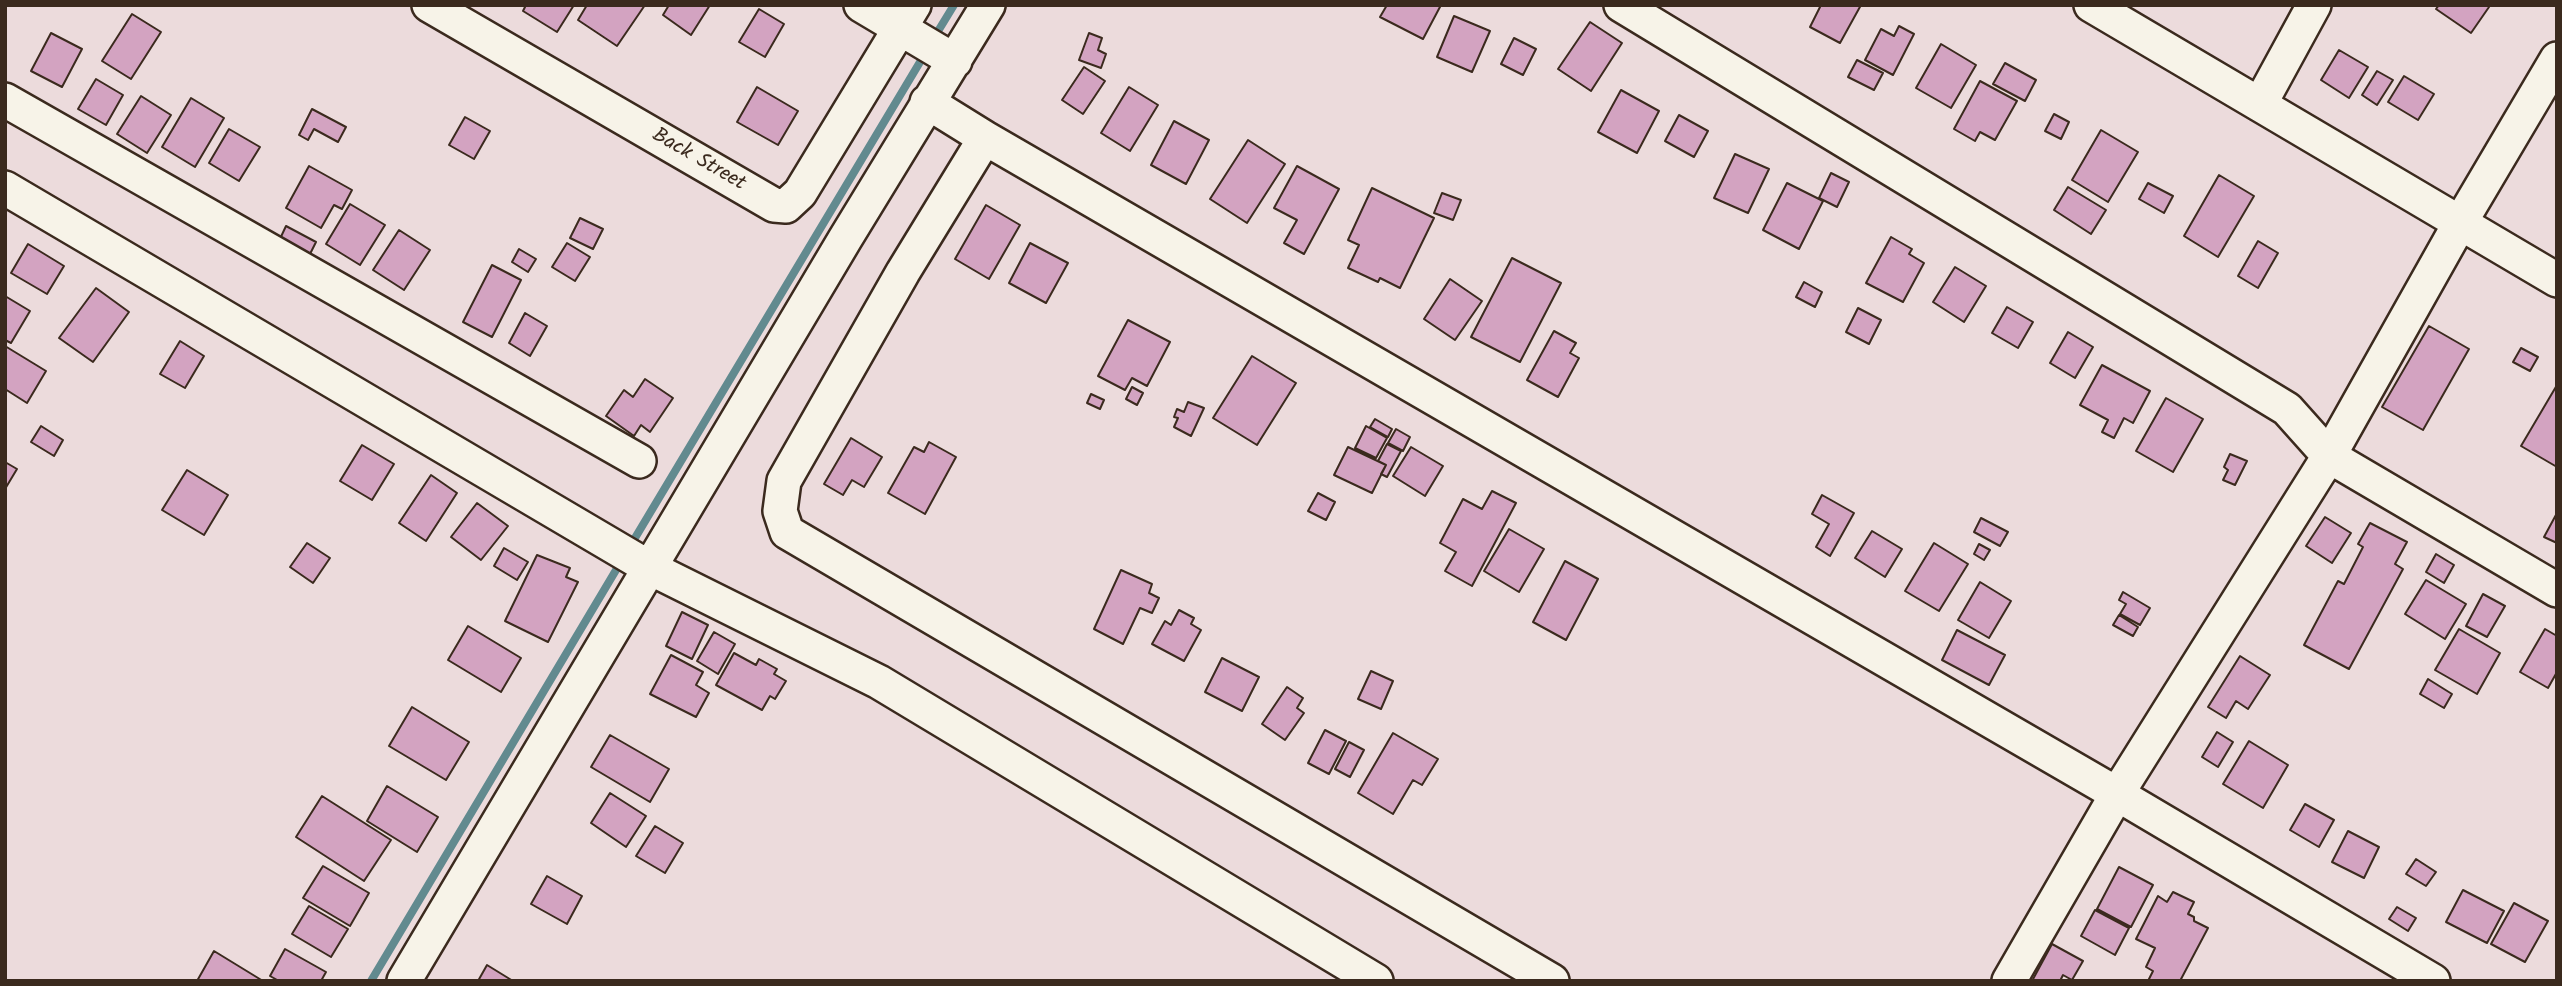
<!DOCTYPE html>
<html>
<head>
<meta charset="utf-8">
<style>
	body { margin:0 }
	#map { position:relative; width:2562px; height:986px; overflow:hidden; background:#ecdbdc; font-family:Kalam,sans-serif }
	canvas { display:block }
	.frame { position:absolute; inset:0; border:7px solid #3b2a1e; pointer-events:none }
</style>
</head>
<body>
<div id="map">
<canvas width="2562" height="986"></canvas>
<div class="frame"></div>
</div>
<script>
const context = document.querySelector('canvas').getContext('2d');
context.lineJoin = 'round';
function trace(path, color, width, dash) {
  context.strokeStyle = color;
  context.lineWidth = width;
  context.lineCap = dash ? 'butt' : 'round';
  context.setLineDash(dash || []);
  context.stroke(path);
}
function fill(path, color) {
  context.fillStyle = color;
  context.fill(path, 'evenodd');
}
function write(font, color, halo, rows, align = 'center') {
  context.font = font + ' Kalam,sans-serif';
  context.lineWidth = 5;
  context.setLineDash([]);
  context.textBaseline = 'middle';
  context.strokeStyle = halo;
  context.fillStyle = color;
  for (const [text, x, y, turn = 0] of rows) {
    context.save();
    context.translate(x, y);
    context.rotate((+turn || 0) * Math.PI / 180);
    context.textAlign = isNaN(turn) ? turn : align;
    if (halo) context.strokeText(text, 0, 0);
    context.fillText(text, 0, 0);
    context.restore();
  }
}
const stream = new Path2D(`
	M932,41L954,5
	M629,548L926,52
	M371,981L622,560`);
const building = new Path2D(`
	M526,5H574L557,32L523,11Z
	M587,5H645L617,46L578,20Z
	M669,5H710L691,35L663,15Z
	M1387,5H1441L1423,39L1380,17Z
	M1821,5H1861L1840,43L1810,27Z
	M2439,5H2486L2489,7L2471,33L2436,9Z
	M759,9L784,24L765,57L739,42Z
	M132,14L161,32L131,79L102,61Z
	M1454,16L1490,31L1472,72L1437,57Z
	M1590,22L1622,43L1591,91L1558,69Z
	M1899,26L1914,34L1893,75L1865,60L1881,29L1894,36Z
	M51,33L82,49L62,87L31,71Z
	M1089,33L1102,38L1098,50L1106,54L1101,68L1079,60Z
	M1514,38L1536,49L1523,75L1501,64Z
	M1941,44L1976,65L1951,108L1916,88Z
	M2339,50L2368,67L2349,98L2321,80Z
	M1857,60L1883,73L1874,90L1848,77Z
	M2005,63L2036,80L2025,101L1993,84Z
	M1084,67L1105,81L1083,114L1062,100Z
	M2377,71L2393,80L2377,105L2362,95Z
	M2404,76L2434,94L2418,120L2388,102Z
	M96,79L123,95L106,125L78,109Z
	M1980,81L2017,101L1995,140L1980,132L1975,141L1954,129Z
	M757,87L798,111L778,145L737,122Z
	M1129,87L1158,105L1130,151L1101,133Z
	M1621,90L1659,111L1637,153L1598,132Z
	M141,96L171,115L147,153L117,134Z
	M191,98L224,118L195,167L162,147Z
	M312,109L346,127L338,142L314,129L308,140L299,135Z
	M2054,114L2069,122L2061,139L2045,131Z
	M1679,115L1708,131L1694,157L1665,141Z
	M465,117L490,131L474,159L449,145Z
	M1174,121L1209,140L1186,184L1151,165Z
	M229,129L260,147L239,181L209,163Z
	M2101,130L2138,152L2108,202L2072,180Z
	M1248,140L1285,164L1247,223L1210,199Z
	M1735,154L1769,169L1748,213L1714,198Z
	M309,166L352,190L342,209L334,205L321,228L286,208Z
	M1297,166L1339,189L1304,254L1284,243L1297,220L1274,208Z
	M1831,173L1849,182L1837,207L1819,198Z
	M2219,175L2254,196L2218,257L2184,236Z
	M1787,183L1823,201L1799,249L1763,230Z
	M2148,183L2173,196L2164,213L2139,199Z
	M2068,187L2106,210L2091,234L2054,210Z
	M1372,188L1434,218L1400,288L1380,278L1378,282L1348,268L1359,245L1348,240Z
	M1442,193L1461,200L1453,220L1434,213Z
	M350,204L385,225L360,265L326,244Z
	M986,205L1020,225L989,279L955,259Z
	M580,218L603,229L593,249L570,238Z
	M286,226L316,242L309,256L279,241Z
	M399,230L430,250L404,290L373,270Z
	M1891,237L1912,249L1909,254L1924,263L1903,302L1866,283Z
	M2258,241L2278,253L2258,288L2238,276Z
	M567,243L590,257L575,281L552,267Z
	M1030,243L1068,263L1046,303L1009,283Z
	M28,244L64,266L47,294L11,273Z
	M519,249L536,259L528,272L512,262Z
	M1512,258L1561,283L1520,362L1471,337Z
	M492,265L521,280L492,337L463,322Z
	M1955,267L1986,286L1964,322L1933,302Z
	M1450,279L1482,301L1455,340L1424,319Z
	M1804,282L1822,292L1815,307L1796,297Z
	M96,288L129,312L93,362L59,338Z
	M5,296L30,311L11,343L5,340Z
	M2007,307L2033,322L2018,348L1992,333Z
	M1858,308L1881,320L1869,344L1846,332Z
	M525,313L547,326L530,356L509,343Z
	M1128,320L1170,342L1147,386L1132,378L1125,390L1098,376Z
	M2429,326L2469,349L2423,430L2382,407Z
	M1554,331L1576,343L1570,353L1579,358L1558,397L1527,380Z
	M2068,332L2093,347L2075,378L2050,363Z
	M180,341L204,356L185,388L160,374Z
	M5,346L46,371L27,403L5,389Z
	M2521,348L2538,357L2530,371L2513,362Z
	M1252,356L1296,383L1257,445L1213,418Z
	M2102,365L2150,391L2133,423L2124,418L2114,438L2102,432L2108,420L2080,405Z
	M645,379L673,398L650,432L641,425L634,436L606,416L624,390L633,397Z
	M2557,385V467L2521,446Z
	M1132,387L1143,393L1137,405L1126,399Z
	M1091,394L1104,400L1100,409L1087,403Z
	M2166,398L2203,419L2173,472L2136,451Z
	M1188,402L1204,408L1191,436L1174,427L1178,418L1174,417L1177,409L1184,412Z
	M1375,419L1392,429L1388,437L1370,427Z
	M41,426L63,440L54,456L31,442Z
	M1366,426L1387,438L1376,458L1355,448Z
	M1396,429L1410,437L1403,451L1388,443Z
	M851,438L882,457L864,487L852,480L843,495L824,484Z
	M929,442L956,457L925,514L888,493L914,447L924,452Z
	M1387,444L1401,451L1387,477L1381,474L1386,465L1378,461Z
	M362,445L394,464L372,500L340,481Z
	M1348,447L1386,465L1372,493L1334,475Z
	M1411,447L1443,466L1425,496L1393,476Z
	M2230,454L2247,461L2235,485L2223,480L2228,470L2224,467Z
	M5,462L17,469L5,489Z
	M187,470L228,495L204,535L162,510Z
	M431,475L457,493L426,541L399,523Z
	M1492,491L1516,503L1472,586L1445,571L1456,552L1440,543L1463,499L1482,509Z
	M1318,493L1335,502L1326,520L1308,511Z
	M1822,495L1854,513L1830,556L1816,547L1829,524L1812,514Z
	M477,503L508,526L481,560L451,537Z
	M2557,513V543L2544,537Z
	M2325,517L2351,533L2332,563L2306,546Z
	M1981,518L2008,532L2000,546L1974,532Z
	M2370,523L2407,542L2395,564L2403,569L2349,669L2304,645L2338,581L2344,584L2363,547L2358,544Z
	M1509,529L1544,549L1519,592L1484,571Z
	M1872,531L1902,549L1885,577L1855,558Z
	M307,543L330,558L313,583L290,567Z
	M1934,543L1968,564L1939,611L1905,591Z
	M1979,544L1990,550L1984,560L1974,554Z
	M504,548L528,562L517,580L494,566Z
	M2436,554L2454,565L2444,583L2426,572Z
	M537,555L570,568L566,577L578,582L548,642L505,621Z
	M1565,561L1598,579L1566,640L1533,622Z
	M1121,570L1152,584L1149,593L1159,598L1152,613L1140,608L1123,644L1094,629Z
	M2426,580L2466,604L2445,639L2405,614Z
	M1980,582L2011,601L1989,638L1958,620Z
	M2123,592L2150,608L2140,625L2120,614L2126,604L2119,600Z
	M2483,594L2505,606L2487,637L2466,626Z
	M1179,610L1194,618L1191,624L1201,630L1184,661L1152,644L1165,621L1171,625Z
	M682,612L708,625L692,659L666,646Z
	M2119,615L2138,627L2133,636L2113,625Z
	M468,626L521,658L501,692L448,660Z
	M2459,629L2500,653L2477,694L2435,670Z
	M2545,629L2557,636V672L2548,688L2520,672Z
	M1957,630L2005,655L1989,685L1942,660Z
	M714,632L735,644L718,674L697,661Z
	M734,653L756,665L759,659L777,669L774,674L786,681L775,699L770,696L762,710L716,685Z
	M671,655L703,672L696,685L709,693L696,717L650,694Z
	M2240,656L2270,675L2248,709L2236,701L2226,718L2208,707Z
	M1222,658L1259,677L1242,711L1205,692Z
	M1371,671L1393,681L1381,709L1358,699Z
	M2428,679L2452,694L2444,708L2420,694Z
	M1287,687L1303,698L1297,708L1304,713L1285,740L1262,724Z
	M412,707L469,742L446,780L389,746Z
	M1325,730L1346,741L1329,774L1308,763Z
	M2217,732L2233,742L2218,767L2202,757Z
	M1393,733L1438,759L1422,785L1413,780L1393,814L1358,793Z
	M610,735L669,769L650,802L591,767Z
	M2249,741L2288,765L2263,808L2223,784Z
	M1349,742L1364,750L1350,777L1335,769Z
	M387,786L438,817L417,852L367,821Z
	M610,793L646,816L626,847L591,823Z
	M322,796L391,840L364,881L296,837Z
	M2305,804L2334,820L2319,847L2290,830Z
	M655,826L683,843L665,873L636,856Z
	M2348,831L2379,847L2364,878L2332,862Z
	M2416,859L2436,872L2426,886L2406,874Z
	M323,866L369,893L350,926L303,898Z
	M2119,867L2153,885L2131,927L2097,909Z
	M547,876L582,896L567,924L531,904Z
	M2463,890L2504,911L2487,943L2446,922Z
	M2173,892L2194,902L2188,914L2194,917V921L2208,928L2180,981H2148L2153,971L2146,967L2155,948L2136,939L2158,896L2167,902Z
	M2514,903L2548,921L2525,962L2491,944Z
	M309,906L348,929L331,957L292,934Z
	M2397,907L2416,918L2408,931L2389,919Z
	M2095,910L2129,928L2115,955L2081,936Z
	M2052,944L2083,961L2072,980L2063,975L2060,981H2032Z
	M285,949L326,972L321,981H279L270,976Z
	M214,951L263,981H197Z
	M487,965L513,981H478Z`);
const street = new Path2D(`
	M429,5L774,205L786,206L800,193L914,5
	M861,5L955,61
	M1621,5L2287,409L2329,456L2557,590
	M2091,5L2557,280
	M5,100L639,461
	M927,102L985,138L2117,794L2433,981
	M2260,104L2314,5
	M985,138L903,272L784,481L780,511L787,532L1552,981
	M5,188L650,568L879,682L1376,981
	M404,981L845,239L988,5
	M2009,981L2117,794L2329,456L2460,223L2557,59`);
const streetNames = [
	["Back Street",698,161,30]
];
trace(stream, '#628a8f', 8);
fill(building, '#d3a3c1');
trace(building, '#3b2a1e', 2);
trace(street, '#3b2a1e', 38);
trace(street, '#f7f3e8', 33);
write('21px', '#3b2a1e', '#f7f3e8', streetNames);
</script>
</body>
</html>
